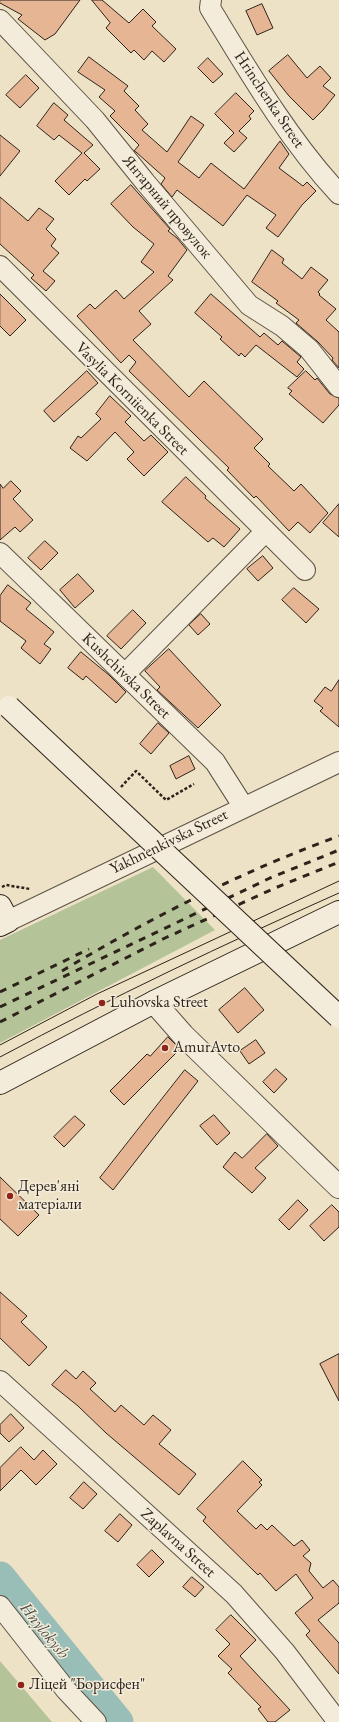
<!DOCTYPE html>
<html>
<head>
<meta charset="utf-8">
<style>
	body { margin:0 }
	canvas { display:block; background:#eee2c6 }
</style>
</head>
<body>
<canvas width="339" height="1722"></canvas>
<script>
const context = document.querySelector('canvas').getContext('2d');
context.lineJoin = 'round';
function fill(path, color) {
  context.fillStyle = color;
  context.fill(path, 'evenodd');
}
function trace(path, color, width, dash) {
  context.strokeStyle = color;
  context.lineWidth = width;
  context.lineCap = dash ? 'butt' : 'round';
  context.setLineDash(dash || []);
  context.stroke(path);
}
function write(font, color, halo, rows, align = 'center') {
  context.font = font + ' "EB Garamond",serif';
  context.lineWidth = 3;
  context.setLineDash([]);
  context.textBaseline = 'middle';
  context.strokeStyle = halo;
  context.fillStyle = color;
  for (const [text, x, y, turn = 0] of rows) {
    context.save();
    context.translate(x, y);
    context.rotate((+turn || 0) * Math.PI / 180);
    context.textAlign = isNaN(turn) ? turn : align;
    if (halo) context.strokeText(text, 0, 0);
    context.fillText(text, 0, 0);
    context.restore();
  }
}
const green = new Path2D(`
	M153,867L215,930L0,1043V940Z
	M0,1661L52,1722H0Z`);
const river = new Path2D(`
	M0,1577L118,1722`);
const building = new Path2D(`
	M0,0H80L55,34L45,40L18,19L22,15L0,3Z
	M92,0H102L129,23L143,9L156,22L152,26L176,49L164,62L152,51L144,60L134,50L131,53L106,28L110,23Z
	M262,4L273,28L257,35L246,11Z
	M288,55L307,78L320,66L331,78L323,86L335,95L323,110L313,120L289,96L269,71Z
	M89,57L128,86L124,91L139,106L135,110L148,124L142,130L167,152L191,116L204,125L178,162L199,178L211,163L244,189L280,141L289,154L279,168L303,186L307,182L316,191L302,205L278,237L266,228L276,215L247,195L223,226L177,190L172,197L161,184L165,178L136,152L134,151L139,145L110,116L115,111L99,97L105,90L78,72Z
	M208,58L223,74L213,83L198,68Z
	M26,75L39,88L20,108L6,95Z
	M236,93L254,111L249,116L251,119L239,131L247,138L234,152L224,143L234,133L215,114Z
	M54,103L68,115L64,120L93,145L84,153L100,169L87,181L85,179L69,195L55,181L82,153L59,135L54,140L37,126Z
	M0,135L20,151L0,176Z
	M131,185L170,229L168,231L177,238L187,250L168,276L173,280L139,311L151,324L133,340L189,397L204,381L263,439L254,448L270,464L268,466L294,491L301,484L328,513L310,533L298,522L289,531L256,496L254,498L227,470L229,468L129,371L136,362L129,355L121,363L77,316L90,304L95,309L116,290L124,299L154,272L141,262L154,244L133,227L111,204Z
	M0,197L28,221L39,208L54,219L46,229L56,239L51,246L59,253L43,271L55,281L46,291L31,278L34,275L0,244Z
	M272,250L284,259L282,263L302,279L311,267L328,280L318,292L320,294L319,295L336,309L326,320L339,332V368L332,360L333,358L318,342L296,323L299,320L276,303L278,301L252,282Z
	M0,294L26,320L10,336L0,326Z
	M211,294L260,337L264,333L278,345L282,341L301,357L297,362L304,369L297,377L256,345L245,357L241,353L239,356L220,339L222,337L195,313Z
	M87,371L98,383L54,422L44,411Z
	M306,371L315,380L317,378L330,394L339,398V405L323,423L289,394L292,391L288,388Z
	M110,396L131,416L125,422L144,441L151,435L168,452L144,476L127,459L134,452L115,432L87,461L70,448L78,436L81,438L101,419L96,414Z
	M186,477L206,496L205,498L240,529L224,547L213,538L208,542L162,502Z
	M11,481L21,491L13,499L33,520L20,532L15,527L0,540V484L3,488Z
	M339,504V537L323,523Z
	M45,541L58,553L41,570L28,558Z
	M263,556L273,568L258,581L247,569Z
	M78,574L94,591L75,608L60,590Z
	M8,585L31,603L26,609L54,632L44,644L51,649L40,664L21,648L26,641L0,621V596Z
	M294,588L319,609L306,623L282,600Z
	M133,610L146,623L121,649L107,636Z
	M201,614L210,624L198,635L189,625Z
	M169,649L221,705L198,728L157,690L160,687L145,671Z
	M81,652L109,675L126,692L116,703L86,676L83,680L68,668Z
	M339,680V727L320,711L323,708L314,701L325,687L331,691Z
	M158,723L169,733L151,754L140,744Z
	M189,756L195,769L176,779L170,766Z
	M245,988L264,1010L238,1033L219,1010Z
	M168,1037L180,1049L124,1105L110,1091L147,1054L150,1056Z
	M256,1040L265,1053L249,1064L240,1051Z
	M276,1069L287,1079L274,1093L263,1082Z
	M185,1070L198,1081L113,1190L100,1178Z
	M214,1115L230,1133L217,1145L200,1126Z
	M75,1116L85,1125L64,1147L54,1137Z
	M267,1134L278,1146L255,1168L266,1178L252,1193L223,1167L235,1152L242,1158Z
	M0,1177L39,1215L18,1236L0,1219Z
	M298,1200L308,1210L289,1230L279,1220Z
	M332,1205L339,1212V1227L324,1241L310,1226Z
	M0,1292L27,1316L21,1322L47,1347L29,1366L0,1338Z
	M339,1354V1401L320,1364Z
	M66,1370L76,1379L83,1371L96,1383L90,1389L115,1412L121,1405L144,1425L153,1415L171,1430L159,1444L196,1474L179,1495L106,1433L78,1406L52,1385Z
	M11,1414L24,1428L9,1442L0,1433V1425Z
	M21,1447L34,1460L43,1450L57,1464L36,1485L21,1470L0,1491V1468Z
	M243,1461L262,1480L259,1482L262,1485L237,1511L256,1529L261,1524L267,1530L272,1525L294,1546L302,1540L310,1550L303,1556L311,1563L309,1571L323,1588L333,1580L339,1587V1603L318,1620L339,1643V1674L306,1635L310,1631L295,1613L313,1598L296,1574L276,1591L260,1573L258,1575L203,1521L206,1517L197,1509Z
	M84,1482L97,1494L83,1509L70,1498Z
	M120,1514L132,1525L118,1542L105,1531Z
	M152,1550L164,1562L149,1577L137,1565Z
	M192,1577L204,1587L195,1597L183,1587Z
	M231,1615L256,1640L240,1656L290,1710L275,1722H268L258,1709L261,1707L228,1673L232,1669L218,1656L230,1644L216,1630Z`);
const path = new Path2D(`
	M121,787L136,771L166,800L194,784
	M2,887L6,885L30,889`);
const minor = new Path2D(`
	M211,0L210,8C249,72 288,139 339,194
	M0,20L95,120L145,182L249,305L282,326L309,349L339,387
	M0,266L305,570
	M0,553L215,762L243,806
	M125,674L265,532
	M8,921L339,762
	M0,1381L234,1594L285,1652L338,1722
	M0,1606L66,1690L96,1722`);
const tertiary = new Path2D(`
	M154,1002L183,1035L339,1187`);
const secondary = new Path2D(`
	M0,906L8,921L0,925
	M0,1083L154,1002L339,912`);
const tram = new Path2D(`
	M0,1045L97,994L339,881
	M0,1057C111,998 224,944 339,893`);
const rail = new Path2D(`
	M62,971C150,918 243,871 339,836
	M0,992L89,949
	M0,1007L270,878L339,850
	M0,1022L165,938L275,888L339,862`);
const secondaryBridge = new Path2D(`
	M9,707L339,1017`);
const markers = [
	[102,1003,4,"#8f2418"],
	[165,1048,4,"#8f2418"],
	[10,1196,4,"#8f2418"],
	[21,1685,4,"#8f2418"]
];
const streetNames = [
	["Hrinchenka Street",269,100,56],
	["Янтарний провулок",167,207,50],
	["Vasylia Korniienka Street",132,399,45],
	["Kushchivska Street",126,676,44],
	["Yakhnenkivska Street",169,842,-26],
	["Zaplavna Street",178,1543,42]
];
const poiNames = [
	["Luhovska Street",110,1003],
	["AmurAvto",173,1048],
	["Дерев'янi",18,1187],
	["матерiали",18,1205],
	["Ліцей \"Борисфен\"",29,1685]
];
const waterNames = [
	["Hnylokysh",44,1631,51]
];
fill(green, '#b5c498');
trace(river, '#99bdb7', 31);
fill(building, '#e6b594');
trace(building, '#2e231b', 1);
trace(minor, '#5e5346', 22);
trace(tertiary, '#5e5346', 24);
trace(secondary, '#2e231b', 24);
trace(path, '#2e231b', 2.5, [3, 2]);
trace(minor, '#f4ecda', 20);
trace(tertiary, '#f4ecda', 22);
trace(secondary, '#f4ecda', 22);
trace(tram, '#2e231b', 1);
trace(rail, '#2e231b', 3, [7, 7]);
trace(secondaryBridge, '#2e231b', 24, []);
trace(secondaryBridge, '#f4ecda', 22);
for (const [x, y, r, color] of markers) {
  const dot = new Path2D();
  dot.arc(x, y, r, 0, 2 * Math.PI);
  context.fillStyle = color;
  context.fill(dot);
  trace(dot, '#f4ecda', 1.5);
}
write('16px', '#2e231b', '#f4ecda', streetNames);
write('16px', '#2e231b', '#f4ecda', poiNames, 'left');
write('italic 17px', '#4e514a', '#f4ecda', waterNames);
</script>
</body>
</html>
